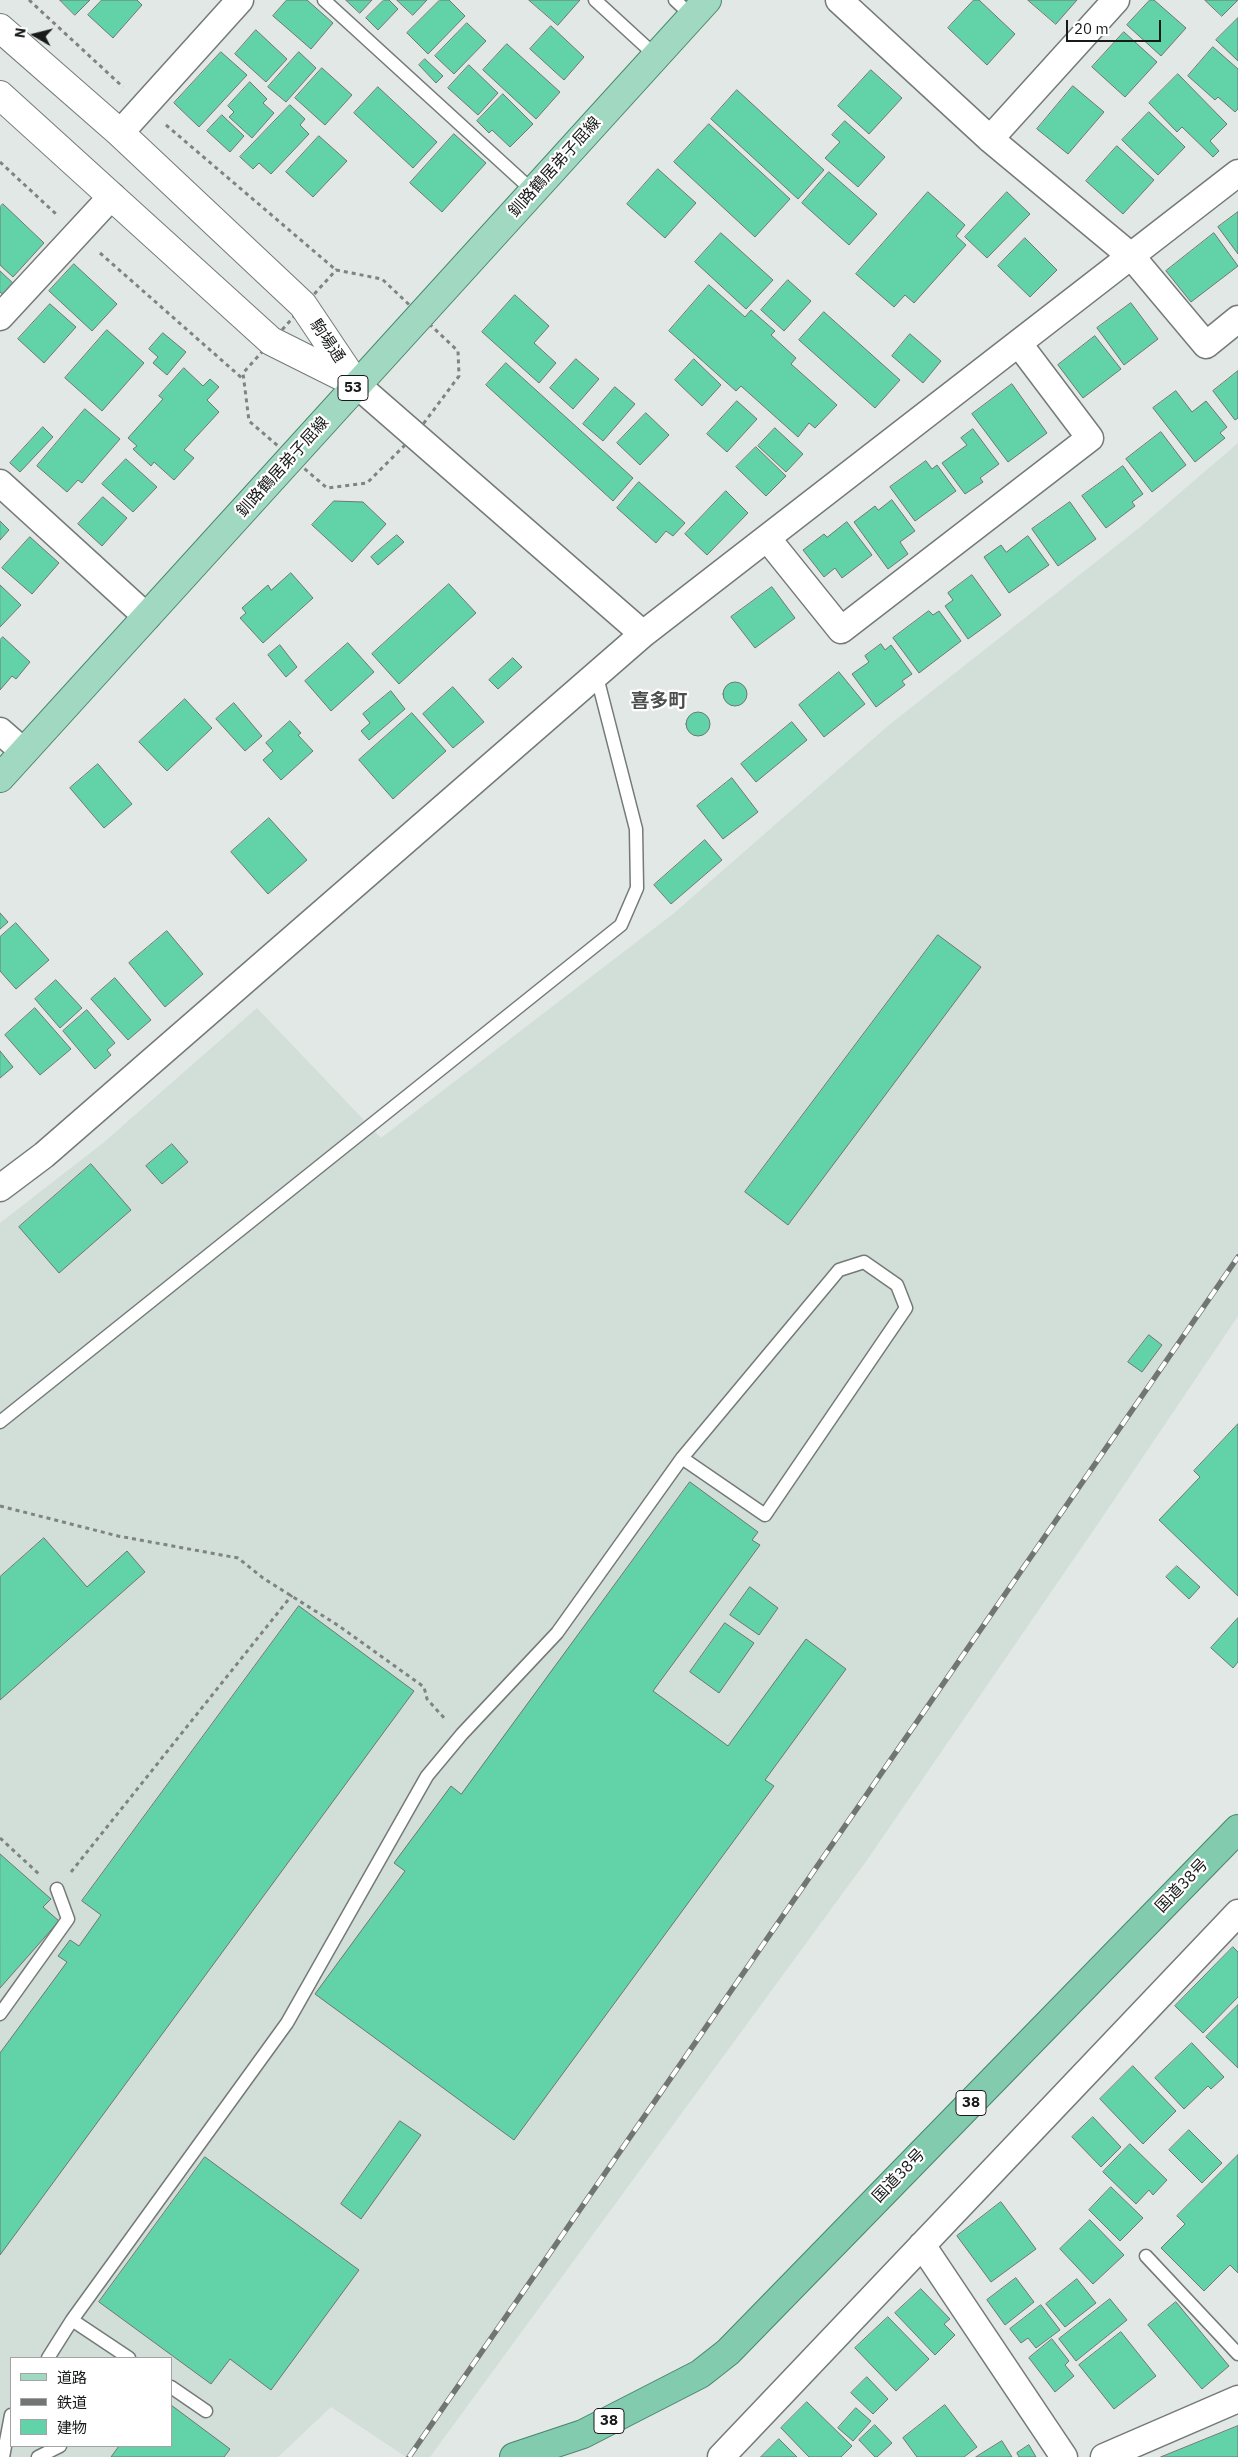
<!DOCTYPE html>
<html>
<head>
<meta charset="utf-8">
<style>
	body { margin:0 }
	#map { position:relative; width:1238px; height:2457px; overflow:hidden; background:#e1e8e5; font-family:"IBM Plex Sans","Noto Sans JP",sans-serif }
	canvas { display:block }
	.legend { position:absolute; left:10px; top:2357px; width:162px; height:90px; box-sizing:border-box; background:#fff; border:1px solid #a3a3a3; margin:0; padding:6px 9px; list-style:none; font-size:15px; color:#181a19 }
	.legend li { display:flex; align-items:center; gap:10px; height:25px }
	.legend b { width:25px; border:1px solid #a3a3a3 }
	.north { position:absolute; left:10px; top:10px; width:50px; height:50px; -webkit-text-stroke:4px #fff; paint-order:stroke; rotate:278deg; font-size:14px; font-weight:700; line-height:20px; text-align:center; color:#181a19 }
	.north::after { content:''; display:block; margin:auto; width:18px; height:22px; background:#181a19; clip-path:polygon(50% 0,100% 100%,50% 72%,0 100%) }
	.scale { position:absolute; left:1066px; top:20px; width:95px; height:22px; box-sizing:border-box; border:2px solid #181a19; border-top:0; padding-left:6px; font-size:15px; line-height:18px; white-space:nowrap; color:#181a19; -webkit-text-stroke:4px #fff; paint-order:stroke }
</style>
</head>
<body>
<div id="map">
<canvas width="1238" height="2457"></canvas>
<ul class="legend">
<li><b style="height:6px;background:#a1d8c2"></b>道路</li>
<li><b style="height:6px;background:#717573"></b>鉄道</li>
<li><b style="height:14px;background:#62d3a9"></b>建物</li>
</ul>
<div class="north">N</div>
<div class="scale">20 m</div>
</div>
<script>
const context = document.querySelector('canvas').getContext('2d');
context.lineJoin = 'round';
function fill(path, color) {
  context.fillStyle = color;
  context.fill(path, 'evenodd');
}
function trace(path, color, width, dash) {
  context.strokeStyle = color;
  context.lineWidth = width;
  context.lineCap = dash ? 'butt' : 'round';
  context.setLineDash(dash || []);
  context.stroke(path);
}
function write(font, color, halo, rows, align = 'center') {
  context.font = font + ' "IBM Plex Sans","Noto Sans JP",sans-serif';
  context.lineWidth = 4.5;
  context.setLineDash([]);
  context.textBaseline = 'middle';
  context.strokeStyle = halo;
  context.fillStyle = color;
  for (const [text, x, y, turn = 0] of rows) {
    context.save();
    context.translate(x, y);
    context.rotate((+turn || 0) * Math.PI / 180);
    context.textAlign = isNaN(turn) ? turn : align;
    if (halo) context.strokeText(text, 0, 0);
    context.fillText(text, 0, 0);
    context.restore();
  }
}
const built = new Path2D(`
	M1238,443V1316L1095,1528L867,1860L430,2457H406L331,2407L278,2457H0V1223L103,1143L257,1008L381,1138L673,914L889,725L1139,528ZM11,2358H171V2446H11Z`);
const building = new Path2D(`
	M60,0H90L75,15Z
	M102,0H137L142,5L113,38L88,15Z
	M287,0H307L333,23L311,49L273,16Z
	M346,0H372L360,13Z
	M384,0H389L398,9L378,30L366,18Z
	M397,0H427L413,15Z
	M440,0H449L465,16L428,54L407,33Z
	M529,0H580L558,25Z
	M974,0H979L1015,34L987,65L948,28Z
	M1028,0H1077L1056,24Z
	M1150,0H1154L1186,28L1161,56L1127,25Z
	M1205,0H1238L1222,16Z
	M1238,18V61L1216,40Z
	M467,23L486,41L454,74L435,56Z
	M551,26L584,57L564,80L530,49Z
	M256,30L287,59L266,82L235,54Z
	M1124,32L1157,62L1125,97L1092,67Z
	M507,44L560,92L536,119L483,70Z
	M1213,47L1238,69V109L1235,112L1218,97L1215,100L1188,76Z
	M221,52L247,75L199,127L174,103Z
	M299,52L316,68L286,102L268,87Z
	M425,59L443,76L436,83L419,65Z
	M469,65L498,93L478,115L448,88Z
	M322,68L352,95L325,125L295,98Z
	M871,70L902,98L869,134L838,106Z
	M1178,74L1227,124L1210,141L1219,151L1213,157L1182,127L1177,132L1149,103Z
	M250,82L267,99L263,103L274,113L252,138L229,117L234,112L228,106Z
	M1073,86L1104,112L1068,154L1037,129Z
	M378,87L437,142L413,168L354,113Z
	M737,90L824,170L798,199L711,119Z
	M503,94L533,124L510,147L492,130L489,133L477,121Z
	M290,105L305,119L300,125L309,134L271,174L259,163L253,169L240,157Z
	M1149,112L1185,147L1158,175L1122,140Z
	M222,115L244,136L230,152L207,131Z
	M845,121L885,157L858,187L825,158L840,142L832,135Z
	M709,124L790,199L755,237L674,162Z
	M454,134L486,163L442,212L410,183Z
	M319,136L347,161L313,197L286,172Z
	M1117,146L1154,180L1123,214L1086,181Z
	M658,169L696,203L665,238L627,204Z
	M829,172L877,214L849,245L802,203Z
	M928,192L965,225L956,236L966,245L914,303L905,295L894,307L856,274Z
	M1007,192L1030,214L987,258L965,237Z
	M3,204L44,243L13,277L0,265V207Z
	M1238,212V254L1218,227Z
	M721,233L773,280L746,309L695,262Z
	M1214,233L1238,266L1191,302L1166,271Z
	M1025,238L1057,270L1030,297L998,266Z
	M74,264L117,304L92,331L49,291Z
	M0,271L16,286L6,297L0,292Z
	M788,280L811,301L784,331L761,310Z
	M709,285L745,317L751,310L775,331L771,335L796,358L791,364L837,405L815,428L809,423L798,437L741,386L736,391L669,331Z
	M515,295L549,326L534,343L556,363L539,383L482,332Z
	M1131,303L1158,339L1124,365L1097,328Z
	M50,304L76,327L44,363L18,339Z
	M824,312L900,380L875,408L799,340Z
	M107,330L144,363L102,411L65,378Z
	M163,333L186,352L167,375L153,363L158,357L149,349Z
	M910,334L941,361L923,383L892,356Z
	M1095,336L1121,369L1083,398L1058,365Z
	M576,359L599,379L573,409L550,388Z
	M694,359L721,385L702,406L675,380Z
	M506,363L633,478L613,501L486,385Z
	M184,368L203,386L210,379L219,387L207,400L219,412L184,450L194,458L174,480L154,462L151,466L133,449L137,446L128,438L163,399L159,396Z
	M1238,371V418L1235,420L1213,391Z
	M1012,384L1047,433L1008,462L972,414Z
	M615,387L635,404L603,441L583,424Z
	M1176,391L1192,412L1206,401L1227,427L1220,433L1225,438L1195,462L1153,408Z
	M737,401L757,419L727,452L707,434Z
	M85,409L120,439L82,483L78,480L67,492L37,466Z
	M646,413L669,435L640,465L617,443Z
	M43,427L53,437L20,472L10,463Z
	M775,428L803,454L786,472L758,446Z
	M973,429L999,464L980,478L983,482L965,494L942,463L967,445L961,438Z
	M1161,432L1186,465L1152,492L1126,459Z
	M756,447L786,476L766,496L736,467Z
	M126,459L157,487L133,512L102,484Z
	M926,461L932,469L937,465L956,491L915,521L890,487Z
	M1123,466L1143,494L1132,502L1135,506L1106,528L1082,496Z
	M639,482L685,523L673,536L666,531L656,543L617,508Z
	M726,491L748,513L707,555L685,534Z
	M103,497L127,518L102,546L78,524Z
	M892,500L915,531L900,542L908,554L888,569L854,522L875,506L878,510Z
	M334,501L363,502L386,524L352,562L312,525Z
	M1070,502L1096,539L1058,566L1032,529Z
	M0,521L9,530L0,540Z
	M847,522L872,555L842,578L835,568L824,577L803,550L824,534L827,537Z
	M397,535L404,542L378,565L371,557Z
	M1028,536L1049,565L1009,593L984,557L1001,545L1006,552Z
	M30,537L59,563L32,594L2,568Z
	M291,573L313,598L263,643L240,618L246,613L242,608L268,585L271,590Z
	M972,575L1001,615L968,639L945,606L953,600L948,593Z
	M449,584L476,613L399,684L372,654Z
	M0,585L21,605L0,627Z
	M772,587L795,618L755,648L731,617Z
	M929,611L933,615L939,611L961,641L919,673L893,638Z
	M3,637L30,662L16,679L12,676L0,690V640Z
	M348,643L374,672L331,711L305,681Z
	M881,644L885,650L891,645L912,674L902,681L905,685L876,707L852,674L869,662L865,656Z
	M280,645L297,667L286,677L268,655Z
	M513,658L522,667L498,689L489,680Z
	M839,672L865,704L824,737L799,705Z
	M723 694a12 12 0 1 1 24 0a12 12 0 1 1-24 0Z
	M453,687L484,722L453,748L423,714Z
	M391,691L405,709L369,740L361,731L370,723L363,714Z
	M185,699L212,728L167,771L139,742Z
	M234,703L262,736L245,751L216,719Z
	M686 724a12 12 0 1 1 24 0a12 12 0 1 1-24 0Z
	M412,713L446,751L393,799L359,760Z
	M290,721L301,733L298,735L313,751L281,780L263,760L273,751L266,743Z
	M792,722L807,740L756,782L741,764Z
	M98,764L132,804L104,828L70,788Z
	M732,778L758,812L723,839L697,806Z
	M269,818L307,860L268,894L231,852Z
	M705,840L722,860L671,904L654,885Z
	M0,913L8,922L0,929Z
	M16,923L49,960L16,989L0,971V937Z
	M167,931L203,974L165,1007L129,963Z
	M938,935L981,967L788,1225L745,1192Z
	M115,978L151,1020L128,1040L91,999Z
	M56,980L82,1008L60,1028L35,999Z
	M35,1008L71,1049L40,1075L5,1035Z
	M87,1010L115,1043L107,1050L111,1055L95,1069L63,1031Z
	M0,1051L13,1067L0,1078Z
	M172,1144L188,1162L162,1184L146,1166Z
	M91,1164L131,1210L59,1273L19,1227Z
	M1149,1335L1162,1345L1142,1372L1128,1362Z
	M1238,1424V1596L1159,1520L1200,1477L1194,1471Z
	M690,1482L758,1532L752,1540L760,1545L653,1691L728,1746L806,1639L846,1669L765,1780L774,1786L514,2140L315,1994L405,1871L394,1863L451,1786L461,1794Z
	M44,1538L87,1587L127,1551L145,1572L0,1700V1577Z
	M1177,1566L1200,1587L1189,1599L1166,1577Z
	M750,1587L778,1608L759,1635L730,1615Z
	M299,1606L414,1691L0,2255V2053L67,1962L58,1956L70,1940L79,1946L101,1915L82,1901Z
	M1238,1618V1662L1233,1668L1211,1648Z
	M725,1623L754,1643L719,1693L690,1672Z
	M0,1854L51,1899L43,1907L59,1921L0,1988Z
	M1233,1947L1238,1952V1997L1203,2033L1175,2006Z
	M1238,2005V2068L1206,2037Z
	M1192,2043L1224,2077L1211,2089L1208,2086L1184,2109L1155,2078Z
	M1133,2066L1176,2111L1143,2144L1100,2099Z
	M1093,2117L1121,2147L1101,2167L1072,2137Z
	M400,2121L421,2135L361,2219L341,2204Z
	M1189,2130L1222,2163L1202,2183L1169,2150Z
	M1130,2144L1167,2180L1153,2195L1149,2190L1136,2204L1103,2172Z
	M1238,2155V2273L1230,2265L1204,2291L1161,2248L1185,2224L1177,2216Z
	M205,2157L359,2270L271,2390L230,2359L211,2384L99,2302Z
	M1111,2187L1143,2218L1120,2241L1089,2210Z
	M1001,2202L1036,2249L991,2282L957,2236Z
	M1090,2220L1124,2255L1093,2284L1060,2249Z
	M1016,2278L1034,2302L1005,2325L987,2300Z
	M1077,2279L1096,2303L1065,2327L1046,2304Z
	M921,2289L950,2319L944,2324L955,2335L935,2355L895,2313Z
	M1110,2299L1127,2320L1076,2361L1059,2339Z
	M1176,2302L1229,2366L1202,2389L1148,2325Z
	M1041,2305L1060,2330L1036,2348L1028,2338L1021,2343L1010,2329Z
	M888,2317L929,2359L896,2391L855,2348Z
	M1121,2332L1156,2376L1114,2409L1079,2365Z
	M1052,2339L1069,2361L1065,2365L1074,2376L1055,2392L1029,2358Z
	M867,2377L888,2399L873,2414L851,2393Z
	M807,2402L852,2446L841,2457H809L781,2428Z
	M171,2405L230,2449L224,2457H111L119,2446H171Z
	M945,2405L977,2447L964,2457H917L903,2438Z
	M856,2408L871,2421L853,2441L838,2428Z
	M875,2425L892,2443L877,2457H875L859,2440Z
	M1238,2426V2457H1161Z
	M779,2439L797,2457H761Z
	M1002,2441L1012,2457H976Z
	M1029,2445L1036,2457H1019L1017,2453Z`);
const path = new Path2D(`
	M29,0L123,87
	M166,125L336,270
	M0,162L56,214
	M100,253L243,379
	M336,270L382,279L458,351L459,376L415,435L367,483L327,488L249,421L243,373Z
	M0,1506L118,1536L238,1558L263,1578L339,1626L424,1687L427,1699L445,1719
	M0,1838L40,1875
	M71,1872L292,1595`);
const service = new Path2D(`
	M324,0L533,191
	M595,0L656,56
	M675,0L692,16
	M0,1422L621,925L637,888L636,829L597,677
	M0,2014L68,1919L57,1889
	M1146,2256L1238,2354
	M72,2320L129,2358
	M48,2358L72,2320L287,2023L427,1776L462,1734L557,1633L682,1458L839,1270L864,1262L897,1285L906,1308L765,1515L682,1458
	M171,2387L206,2411
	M3,2457L11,2415
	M38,2457L60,2446`);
const minor = new Path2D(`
	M839,0L990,139L1132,257L1206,345L1238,319
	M120,133L240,0
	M990,139L1116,0
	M0,317L112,196
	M356,384L643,634
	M0,483L147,617
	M767,538L841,630L1090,438L1019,344
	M0,731L24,752
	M0,1188L44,1155L643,634L1238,173
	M922,2245L1064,2457
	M721,2457L1238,1913
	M1104,2457L1238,2399`);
const tertiary = new Path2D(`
	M0,28L120,133L303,305L356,384
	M0,95L271,341L355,383`);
const primary = new Path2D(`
	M0,778L707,0`);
const trunk = new Path2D(`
	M514,2457L583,2434L700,2374L728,2352L1238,1829`);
const rail = new Path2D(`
	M409,2457L1238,1257`);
const shields = [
	[353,388,30],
	[971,2103,30],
	[609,2421,30]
];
const shieldNames = [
	["53",353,388],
	["38",971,2103],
	["38",609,2421]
];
const streetNames = [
	["釧路鶴居弟子屈線",555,167,-48],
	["駒場通",327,341,56],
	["釧路鶴居弟子屈線",283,467,-48],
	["国道38号",1182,1886,-46],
	["国道38号",899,2176,-46]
];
const quarterNames = [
	["喜多町",659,702]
];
fill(built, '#d1dfd8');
fill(building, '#62d3a9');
trace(building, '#707673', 1);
trace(service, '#757a78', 15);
trace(minor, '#757a78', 29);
trace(tertiary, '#757a78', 30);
trace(primary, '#48856d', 30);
trace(trunk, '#48856d', 30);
trace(path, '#7f8381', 3, [4, 4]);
trace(service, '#fff', 12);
trace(minor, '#fff', 26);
trace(tertiary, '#fff', 28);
trace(primary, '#a1d8c2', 28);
trace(trunk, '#82cbae', 28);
trace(rail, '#717573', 5.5);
trace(rail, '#fff', 4, [11]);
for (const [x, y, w] of shields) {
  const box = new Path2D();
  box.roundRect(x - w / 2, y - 12.5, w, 25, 4);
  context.fillStyle = '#fff';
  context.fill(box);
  trace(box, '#181a19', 1);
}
write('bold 15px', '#181a19', null, shieldNames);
write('16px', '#181a19', '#fff', streetNames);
write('bold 19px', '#4b504e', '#fff', quarterNames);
</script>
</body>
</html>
